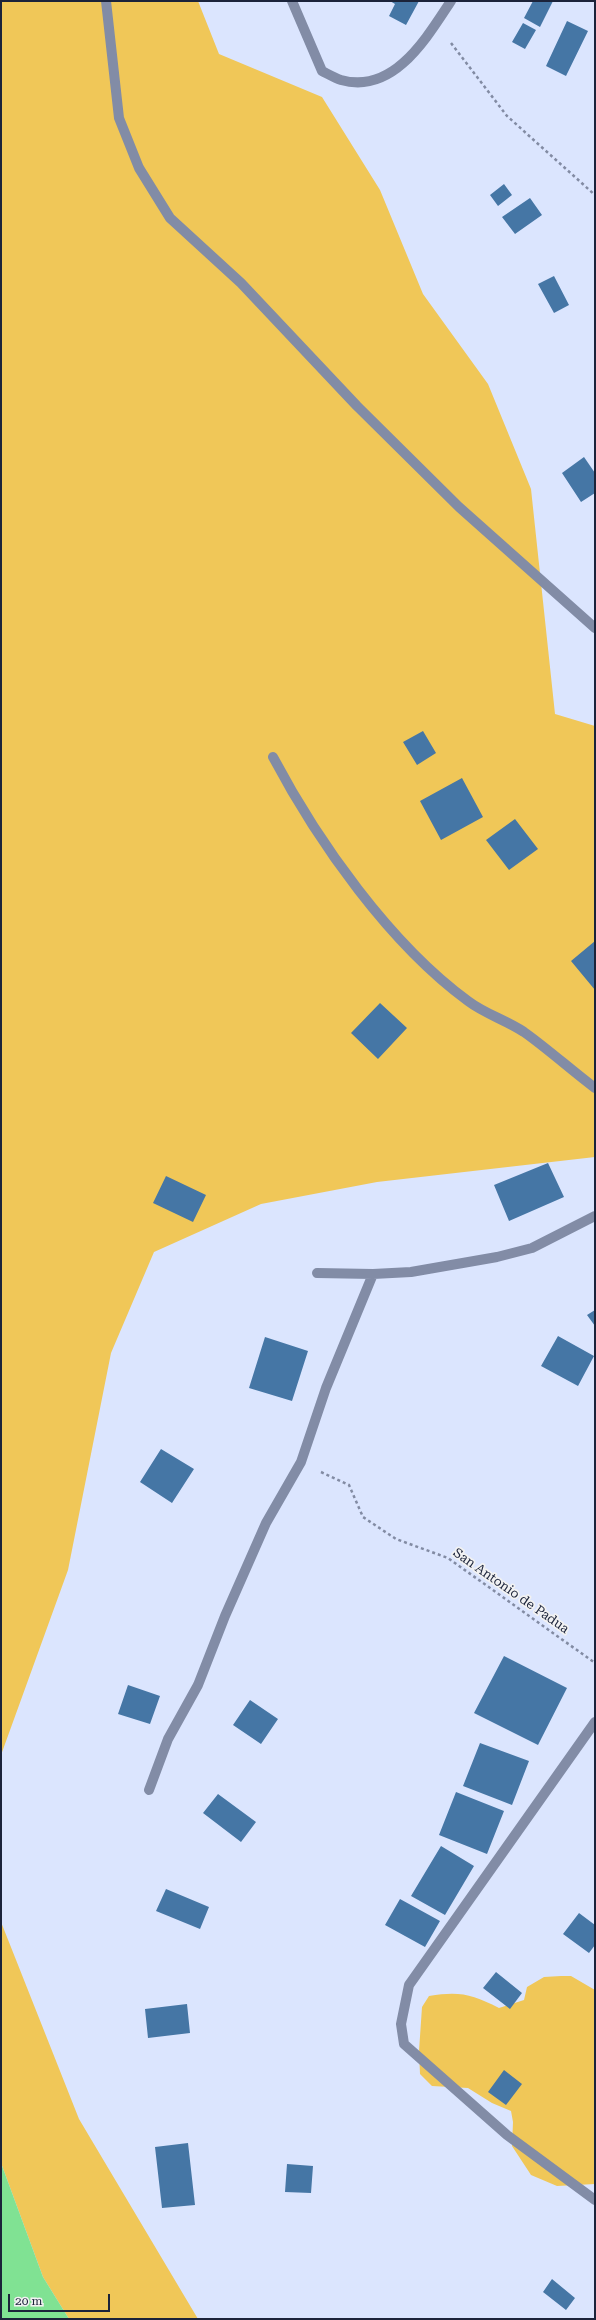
<!DOCTYPE html>
<html>
<head>
<meta charset="utf-8">
<style>
	body { margin:0 }
	#map { position:relative; width:596px; height:2320px; overflow:hidden; background:#dbe5fe; font-family:"Roboto Serif",serif }
	canvas { display:block }
	.frame { position:absolute; inset:0; border:2px solid #1b233a; pointer-events:none }
	.scale { position:absolute; left:8px; top:2294px; width:102px; height:18px; box-sizing:border-box; border:2px solid #1b233a; border-top:0; padding-left:5px; font-size:12px; line-height:14px; white-space:nowrap; color:#1b233a; -webkit-text-stroke:3px #f2f2f2; paint-order:stroke }
</style>
</head>
<body>
<div id="map">
<canvas width="596" height="2320"></canvas>
<div class="frame"></div>
<div class="scale">20 m</div>
</div>
<script>
const context = document.querySelector('canvas').getContext('2d');
context.lineJoin = 'round';
function fill(path, color) {
  context.fillStyle = color;
  context.fill(path, 'evenodd');
}
function trace(path, color, width, dash) {
  context.strokeStyle = color;
  context.lineWidth = width;
  context.lineCap = dash ? 'butt' : 'round';
  context.setLineDash(dash || []);
  context.stroke(path);
}
function write(font, color, halo, rows, align = 'center') {
  context.font = font + ' "Roboto Serif",serif';
  context.lineWidth = 3.5;
  context.setLineDash([]);
  context.textBaseline = 'middle';
  context.strokeStyle = halo;
  context.fillStyle = color;
  for (const [text, x, y, turn = 0] of rows) {
    context.save();
    context.translate(x, y);
    context.rotate((+turn || 0) * Math.PI / 180);
    context.textAlign = isNaN(turn) ? turn : align;
    if (halo) context.strokeText(text, 0, 0);
    context.fillText(text, 0, 0);
    context.restore();
  }
}
const green = new Path2D(`
	M1,1H198L219,54L322,97L380,190L423,294L488,384L531,489L555,714L595,726V1157L377,1182L261,1204L154,1252L111,1353L68,1570L1,1755Z
	M1,1922L79,2119L198,2319H69L43,2277L1,2163Z
	M561,1976H571L595,1990V2184L557,2186L531,2175L512,2146L513,2122L511,2111L492,2103L468,2088L432,2086L420,2074L419,2051L422,2007L429,1996C459,1991 472,1994 499,2008L524,2000L527,1987L544,1977Z`);
const water = new Path2D(`
	M1,2163L43,2277L69,2319H1Z`);
const building = new Path2D(`
	M390,1H419L406,25L389,16L395,4Z
	M533,1H553L540,27L524,18Z
	M567,21L588,31L566,76L546,66Z
	M523,23L536,30L525,49L512,42Z
	M504,184L512,195L498,206L490,195Z
	M530,198L542,215L515,234L502,217Z
	M554,276L569,305L554,313L538,284Z
	M584,457L595,473V493L581,502L562,473Z
	M423,731L436,753L417,765L403,742Z
	M462,778L483,817L441,840L420,801Z
	M515,819L538,849L509,870L486,840Z
	M595,941V990L571,961Z
	M380,1003L407,1028L378,1059L351,1033Z
	M548,1163L564,1197L509,1221L494,1185Z
	M166,1176L206,1195L193,1222L153,1203Z
	M595,1310V1326L587,1315Z
	M558,1336L594,1356L578,1386L541,1366Z
	M265,1337L308,1351L292,1401L249,1388Z
	M161,1449L194,1469L172,1503L140,1482Z
	M504,1656L567,1688L538,1745L474,1713Z
	M128,1685L160,1696L150,1724L118,1714Z
	M250,1700L278,1719L261,1744L233,1725Z
	M480,1743L529,1761L512,1805L463,1786Z
	M456,1792L504,1811L487,1854L439,1835Z
	M218,1794L256,1822L241,1842L203,1813Z
	M441,1846L474,1866L445,1915L411,1896Z
	M166,1889L209,1907L200,1929L156,1911Z
	M400,1899L440,1921L425,1947L385,1925Z
	M579,1913L595,1925V1945L589,1953L563,1934Z
	M496,1972L522,1993L510,2009L483,1988Z
	M187,2004L190,2033L148,2038L145,2009Z
	M504,2070L522,2084L506,2105L488,2092Z
	M188,2143L195,2205L162,2208L155,2147Z
	M287,2164L313,2166L311,2193L285,2192Z
	M552,2279L575,2298L566,2310L543,2292Z`);
const path = new Path2D(`
	M451,43L507,116L595,195
	M321,1472L349,1485L363,1517L396,1539L448,1558L595,1663`);
const minor = new Path2D(`
	M106,1L119,118L139,168L170,218L241,283L357,406L459,507L595,628
	M292,1L322,71C328,74 335,78 341,80C394,95 427,37 451,1
	M273,757C318,842 390,944 468,1001C485,1014 506,1020 524,1032C548,1049 571,1070 595,1088
	M317,1273L373,1274L411,1272L497,1257L532,1248L595,1216
	M595,1722L409,1985L401,2024L404,2044L507,2135L595,2200
	M149,1790L168,1739L198,1685L225,1616L266,1523L301,1462L326,1388L373,1274`);
const streetNames = [
	["San Antonio de Padua",511,1591,35]
];
fill(green, '#f0c758');
fill(water, '#80e293');
fill(building, '#4576a5');
trace(path, '#828ba3', 2.5, [3, 3]);
trace(minor, '#828ca6', 10);
write('13px', '#1b233a', '#f2f2f2', streetNames);
</script>
</body>
</html>
